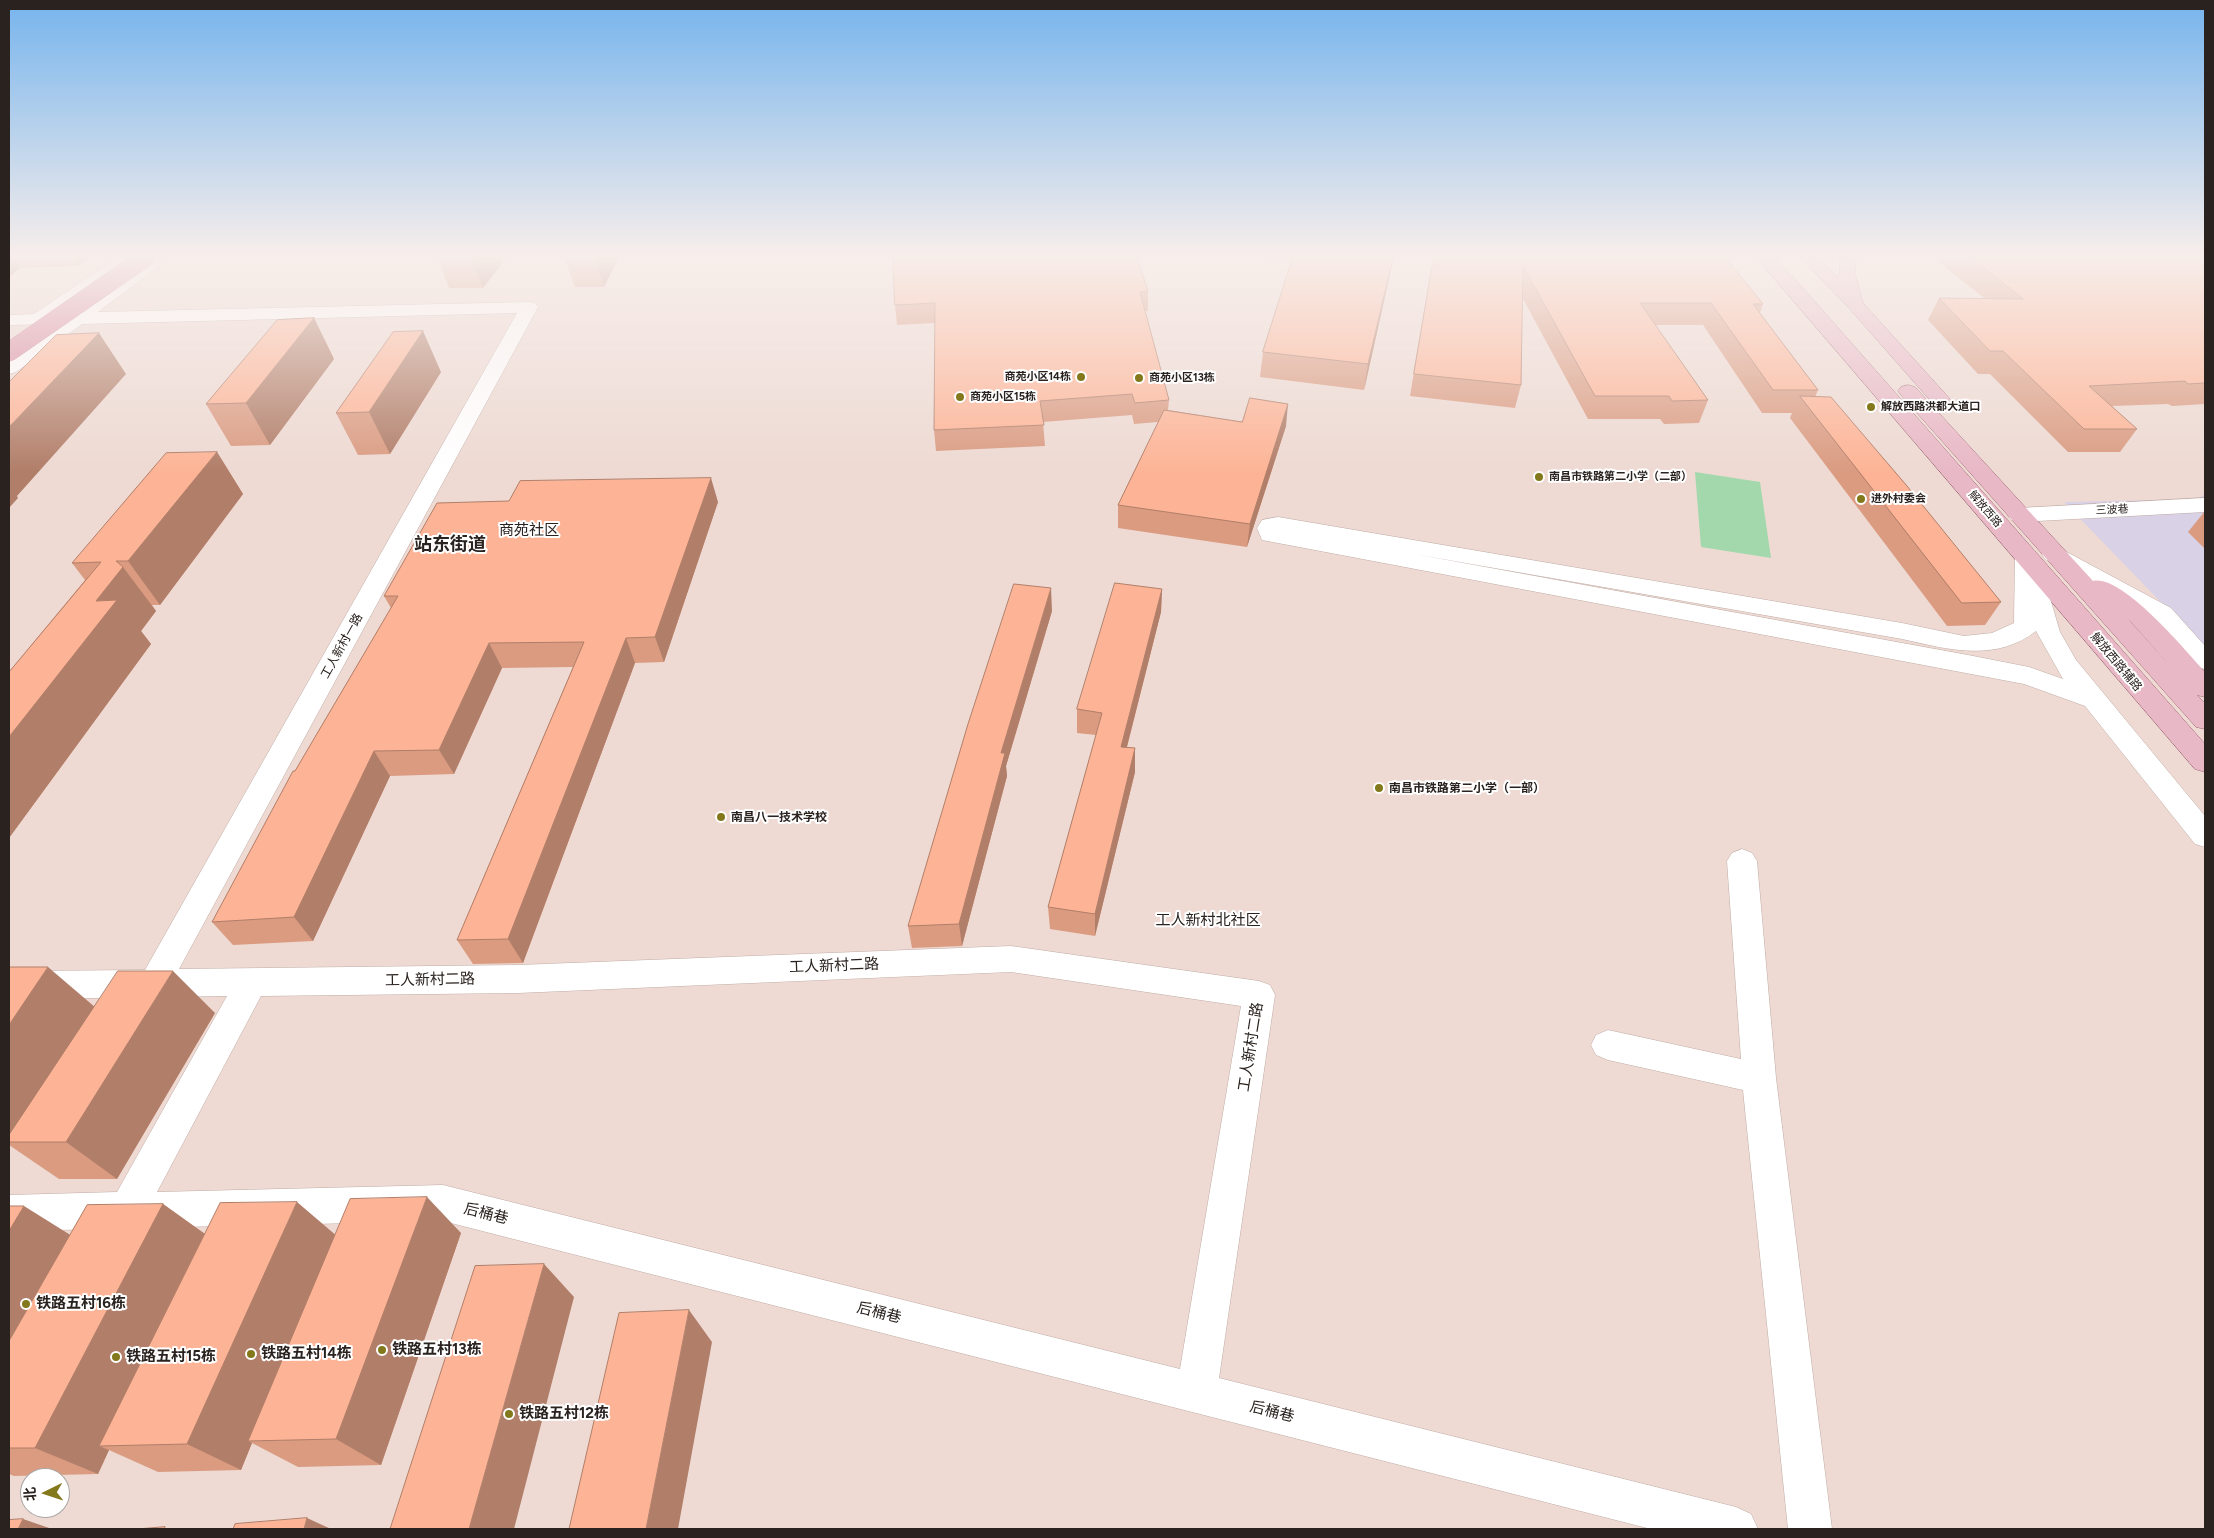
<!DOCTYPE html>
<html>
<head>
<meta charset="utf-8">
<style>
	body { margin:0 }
	#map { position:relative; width:2214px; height:1538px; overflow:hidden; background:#eedad3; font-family:Figtree,"Noto Sans SC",sans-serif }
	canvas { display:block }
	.frame { position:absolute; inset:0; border:10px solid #29221f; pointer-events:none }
	.north { position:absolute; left:20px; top:1468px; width:50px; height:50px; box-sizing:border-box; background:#fff; border:1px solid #a9a7a5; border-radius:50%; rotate:266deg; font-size:14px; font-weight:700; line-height:20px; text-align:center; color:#29221f }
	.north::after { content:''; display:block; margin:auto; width:18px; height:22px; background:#83781c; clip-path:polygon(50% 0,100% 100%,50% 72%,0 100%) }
</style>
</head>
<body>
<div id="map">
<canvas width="2214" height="1538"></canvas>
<div class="frame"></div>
<div class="north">北</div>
</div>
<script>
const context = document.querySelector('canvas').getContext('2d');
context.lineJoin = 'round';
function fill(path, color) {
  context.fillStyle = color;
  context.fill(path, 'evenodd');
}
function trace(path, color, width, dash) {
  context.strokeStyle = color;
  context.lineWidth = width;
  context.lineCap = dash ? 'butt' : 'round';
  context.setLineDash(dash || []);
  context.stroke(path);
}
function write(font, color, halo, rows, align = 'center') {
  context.font = font + ' Figtree,"Noto Sans SC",sans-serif';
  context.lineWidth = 4;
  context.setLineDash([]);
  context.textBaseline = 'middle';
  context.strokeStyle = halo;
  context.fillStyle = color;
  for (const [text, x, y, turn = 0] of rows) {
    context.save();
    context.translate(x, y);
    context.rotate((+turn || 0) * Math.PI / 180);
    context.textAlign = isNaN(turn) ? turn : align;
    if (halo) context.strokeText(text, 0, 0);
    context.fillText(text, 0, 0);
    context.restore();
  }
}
const commercial = new Path2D(`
	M2205,494V648L2064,502L2197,499Z`);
const green = new Path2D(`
	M1695,472L1760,482L1771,558L1701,547Z`);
const minor = new Path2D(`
	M118,257H137L59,313H74L152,257H171L98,312L529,302L535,303L538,307L179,969L518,965L1011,946L1259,981L1270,985L1275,995L1219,1378L1736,1507L1751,1514L1758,1529H1651L443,1221L137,1228L133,1236L120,1241L107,1236L104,1229L9,1231V1195L117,1192L227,996L24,999L20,1004L9,1008V974L15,971L145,970L517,313L82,324L16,372L9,374V359L58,324L9,325V315L34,314ZM1011,972L1241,1006L1180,1369L443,1185L157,1192L261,996L518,993Z
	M2205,498V512L2019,522L2011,520L2008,515L2011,510L2019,508Z
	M1278,517L1902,623L1964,636L1992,633L2014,623L2015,555L2018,550L2026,548L2034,550L2037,555L2038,581L2043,583L2047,588L2060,632L2076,660L2205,816V847L2195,844L2085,706L2024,684L1262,540L1257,528L1262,520ZM1414,554L1902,639C1947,649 1995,663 2036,631L2063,679L2029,667L1968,655Z
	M2053,547L2061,549L2171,608L2205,646V669L2196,667L2153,620L2045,559L2042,554L2045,549Z
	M1742,849L1752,853L1757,861L1776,1078L1832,1529H1788L1743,1090L1608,1060L1596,1055L1591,1045L1596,1035L1608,1030L1741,1059L1727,861L1732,853Z`);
const major = new Path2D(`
	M1756,257H1773L1794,278L2205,744V772L2195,769Z
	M1800,257H1817L1839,278L1840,257H1856L1855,274L1863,303L1950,399L1953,403L1950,407H1936L1849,308Z
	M1908,385L1915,387L2093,581C2122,574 2186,651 2205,672V697L2197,695L2205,703V729L2196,727L1901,395L1898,391L1901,387ZM2128,619L2132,623L2171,667Z`);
const highwayBridge = new Path2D(`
	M9,352L146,257`);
const wall = new Path2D(`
	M9,257H88L78,266L20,268Z
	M437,257H507L483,288H449Z
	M564,257H619L604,287H575Z
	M893,257L1148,291V311H1145L1169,400L1168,410L1242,422L1286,426L1247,547L1118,528V505L1158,422L1134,424L1132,415L1043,422L1045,446L936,451L934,430L935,323L897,325L895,305Z
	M1265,257H1394L1364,390L1260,377L1263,352L1293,258H1265Z
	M1433,257H1725L1763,304L1760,313L1818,390L1815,397L2001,602L1985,625L1947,626L1790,418L1792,413H1762L1703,325H1655L1708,400L1699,423L1664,424L1660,419H1588L1522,297L1521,385L1515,408L1410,396Z
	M1936,257H2205V404L2172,406L2168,404L2112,406L2137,429L2120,452H2068L1990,374H1978L1928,320L1939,298H1984L1935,259Z
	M314,318L334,359L270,445L231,446L206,404Z
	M441,372L390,454L358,455L336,413Z
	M217,452L243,494L160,605H152L156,611L141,631L151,644L9,838V672L85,580L72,563Z
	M718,502L664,662L635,663L523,963L473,964L457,940L573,667L502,668L454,774L390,776L313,941L233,945L212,922L295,771L391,608L384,596Z
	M2205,511V549L2188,532Z
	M1162,589L1161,612L1127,747L1135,748V772L1095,936L1050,929L1048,907L1096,735L1077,733V709Z
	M1052,611L1006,766L1007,776L962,946L912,948L908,926Z
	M9,967L94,1007L215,1013L117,1179H59L9,1145Z
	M163,1204L205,1234H335L461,1233L381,1465L298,1467L252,1443L241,1470L158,1472L109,1450L98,1474L14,1476L9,1474V1206L70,1235Z`);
const shadedWall = new Path2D(`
	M9,257H12L20,268L9,277Z
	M73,257H88L78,266Z
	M471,257H507L483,288Z
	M595,257H619L604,287Z
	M1393,257H1394L1364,390L1368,364Z
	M314,318L334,359L270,445L246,403Z
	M423,331L441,372L390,454L369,412Z
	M99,333L126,374L17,496L18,498L9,508V427Z
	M1288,404L1286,426L1247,547L1250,524Z
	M217,452L243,494L160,605L128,561Z
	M711,478L718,502L664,662L655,637Z
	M123,567L156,611L141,631L151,644L9,838V737L96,601Z
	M1051,588L1052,611L1006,766L1007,776L962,946L959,924L1001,753Z
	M1162,589L1161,612L1121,770V747Z
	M626,638L635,663L523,963L508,939Z
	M489,643L502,668L454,774L439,750Z
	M1135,748V772L1095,936V914Z
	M374,751L390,776L313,941L294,917Z
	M48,967L96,1008L9,1142V1025Z
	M173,971L215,1013L117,1179L66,1142Z
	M427,1197L461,1233L381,1465L336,1439Z
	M297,1202L338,1237L248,1441L252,1443L241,1470L187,1444Z
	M163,1204L212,1239L99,1446L109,1450L98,1474L35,1448Z
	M24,1206L80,1241L9,1367V1231Z
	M544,1264L574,1297L514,1529H469Z
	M689,1310L712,1342L678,1529H646Z
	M307,1518L331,1529H304Z
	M23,1519L52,1529H18Z`);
const building = new Path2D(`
	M893,257H1137L1148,291L1140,292L1169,400L1135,403L1132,394L1040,401L1044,425L934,430L935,303L895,305Z
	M1293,257H1393L1368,364L1263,352Z
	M1434,257H1725L1763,304H1753L1818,390H1773L1711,303H1640L1708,400L1672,401L1669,396H1595L1523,266L1521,385L1414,374Z
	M1970,257H2205V383L2188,384L2185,381L2089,386L2137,429H2084L2003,351H1990L1939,298L2023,299Z
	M314,318L246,403L206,404L277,320Z
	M423,331L369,412L336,413L393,332Z
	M99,333L9,427V382L56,335Z
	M1800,396L1831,397L1907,486L2001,602L1962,603Z
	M1250,398L1288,404L1250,524L1118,505L1164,410L1242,422Z
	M217,452L128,561H116L123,567L96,601L117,600L9,737V672L101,562L72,563L166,453Z
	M711,478L655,637L626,638L508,939L457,940L584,642L489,643L439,750L374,751L294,917L212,922L293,771H295L398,596H384L437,503L509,501L520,481Z
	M1115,583L1162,589L1121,747L1135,748L1095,914L1048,907L1102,713L1077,709Z
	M1014,584L1051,588L1001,753H1005L959,924L908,926L968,724Z
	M9,967H48L9,1025Z
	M118,971H173L66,1142H9V1135Z
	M427,1197L336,1439L248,1441L350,1199Z
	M297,1202L187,1444L99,1446L220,1203Z
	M163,1204L35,1448H9V1341L87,1205Z
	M9,1206H24L9,1231Z
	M544,1264L469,1529H390L475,1266Z
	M689,1310L646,1529H569L619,1313Z
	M307,1518L304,1529H233L235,1524Z
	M23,1519L18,1529H9V1520Z
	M165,1527L164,1529H138Z`);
const markers = [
	[1081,377,5,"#83781c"],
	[1139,378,5,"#83781c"],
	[960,397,5,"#83781c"],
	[1871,407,5,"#83781c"],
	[1539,477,5,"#83781c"],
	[1861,499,5,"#83781c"],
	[1379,788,5,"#83781c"],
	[721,817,5,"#83781c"],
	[26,1304,5,"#83781c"],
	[382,1350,5,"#83781c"],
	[251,1354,5,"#83781c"],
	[116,1357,5,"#83781c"],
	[509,1414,5,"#83781c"]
];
const farPoinames = [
	["商苑小区14栋",1071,377,"right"],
	["商苑小区13栋",1149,378],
	["商苑小区15栋",970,397],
	["解放西路洪都大道口",1881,407],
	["南昌市铁路第二小学（二部）",1549,477],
	["进外村委会",1871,499]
];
const farStreetnames = [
	["解放西路",1985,509,49],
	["三波巷",2112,510,-3]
];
const streetNames = [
	["工人新村一路",342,646,-61],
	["解放西路辅路",2116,662,50]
];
const poiNames = [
	["南昌市铁路第二小学（一部）",1389,788],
	["南昌八一技术学校",731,817]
];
const quarterNames = [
	["商苑社区",529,531],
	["工人新村北社区",1208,921]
];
const nearStreetnames = [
	["工人新村二路",834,966,-2],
	["工人新村二路",430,980,-1],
	["工人新村二路",1251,1047,-81],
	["后桶巷",486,1214,14],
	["后桶巷",879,1313,14],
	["后桶巷",1272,1412,14]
];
const nearPoinames = [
	["铁路五村16栋",36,1304],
	["铁路五村13栋",392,1350],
	["铁路五村14栋",261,1354],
	["铁路五村15栋",126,1357],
	["铁路五村12栋",519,1414]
];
const districtNames = [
	["站东街道",450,545]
];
fill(commercial, '#d9d1e6');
fill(green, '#a3d8ac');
trace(minor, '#bfaca5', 1);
trace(major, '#9b6573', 1);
fill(minor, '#fff');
fill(major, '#e8b8c6');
trace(highwayBridge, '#9b6573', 19, []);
trace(highwayBridge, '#d889a0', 19);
fill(wall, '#da9b81');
fill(shadedWall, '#b17e69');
fill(building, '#fdb496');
trace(building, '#b17e69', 1);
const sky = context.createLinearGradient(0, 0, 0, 472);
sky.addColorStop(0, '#76b4ed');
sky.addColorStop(0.54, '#f7eeeb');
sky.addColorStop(1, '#f7eeeb00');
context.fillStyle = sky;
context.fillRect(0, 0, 2214, 472);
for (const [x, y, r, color] of markers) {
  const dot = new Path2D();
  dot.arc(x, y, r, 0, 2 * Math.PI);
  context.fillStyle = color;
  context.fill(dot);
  trace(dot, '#fff', 2);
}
write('bold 11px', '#29221f', '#fff', farPoinames, 'left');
write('11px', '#29221f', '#fff', farStreetnames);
write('12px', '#29221f', '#fff', streetNames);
write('bold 12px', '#29221f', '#fff', poiNames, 'left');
write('15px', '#29221f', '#fff', quarterNames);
write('15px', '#29221f', '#fff', nearStreetnames);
write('bold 15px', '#29221f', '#fff', nearPoinames, 'left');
write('bold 18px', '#29221f', '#fff', districtNames);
</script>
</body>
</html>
